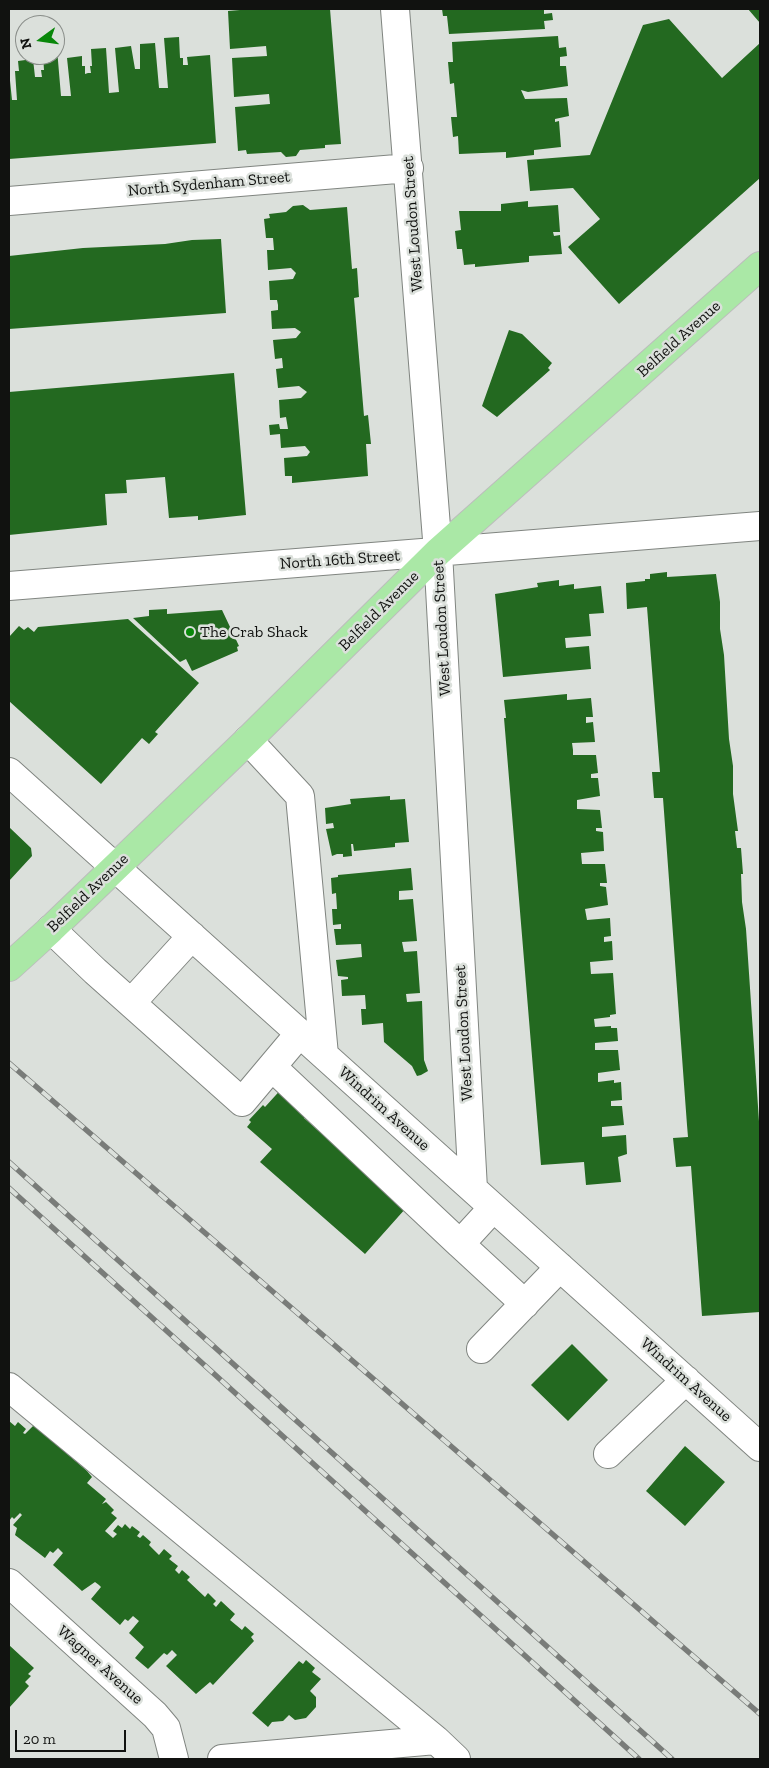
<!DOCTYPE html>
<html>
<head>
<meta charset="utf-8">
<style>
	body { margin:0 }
	#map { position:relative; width:769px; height:1768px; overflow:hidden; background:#dbe0db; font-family:"Zilla Slab",serif }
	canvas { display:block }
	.frame { position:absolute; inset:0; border:10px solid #111210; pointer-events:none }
	.north { position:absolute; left:15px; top:15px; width:50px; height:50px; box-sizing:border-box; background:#dbe0db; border:1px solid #8a8e8a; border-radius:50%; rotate:256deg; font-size:14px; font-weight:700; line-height:20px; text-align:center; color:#111210 }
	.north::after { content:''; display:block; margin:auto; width:18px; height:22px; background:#09870a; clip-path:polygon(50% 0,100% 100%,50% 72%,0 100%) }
	.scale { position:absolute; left:15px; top:1730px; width:111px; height:22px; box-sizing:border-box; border:2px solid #111210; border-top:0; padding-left:6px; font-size:15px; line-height:18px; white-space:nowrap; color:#111210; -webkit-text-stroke:4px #dbe0db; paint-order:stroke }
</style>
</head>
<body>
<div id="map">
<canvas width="769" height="1768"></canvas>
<div class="frame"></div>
<div class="north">N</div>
<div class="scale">20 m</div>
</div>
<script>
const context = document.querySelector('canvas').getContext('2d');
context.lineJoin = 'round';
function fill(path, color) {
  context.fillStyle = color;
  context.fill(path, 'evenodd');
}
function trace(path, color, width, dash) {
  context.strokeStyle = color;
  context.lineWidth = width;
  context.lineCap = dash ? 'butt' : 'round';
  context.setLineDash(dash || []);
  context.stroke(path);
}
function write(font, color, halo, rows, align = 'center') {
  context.font = font + ' "Zilla Slab",serif';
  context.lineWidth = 5;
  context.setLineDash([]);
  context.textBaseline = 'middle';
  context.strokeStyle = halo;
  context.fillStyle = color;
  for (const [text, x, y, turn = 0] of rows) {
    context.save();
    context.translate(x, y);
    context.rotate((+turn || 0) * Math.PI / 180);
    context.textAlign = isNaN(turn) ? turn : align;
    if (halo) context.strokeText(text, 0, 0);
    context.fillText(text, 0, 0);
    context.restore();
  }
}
const building = new Path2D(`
	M252,9H330L341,144L325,145V148L300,150L296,156L286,157L281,152L247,154L246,150L238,151L235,107L270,104L269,94L234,97L232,58L267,56L266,46L230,49L228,11Z
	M442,9H544V14L552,13L553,20L544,21L545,29L449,34L447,16H443Z
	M748,9H760V23Z
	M669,19L722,78L760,43V178L619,304L568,247L600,219L573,188L530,191L527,160L590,155L643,25Z
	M558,36L559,48L566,47L567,56L560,57V66H566L568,86L528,92L521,90L525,99L567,98L569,116L555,119V122L559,121L561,147L534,150V155L506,158V152L459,154L458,136L453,137L451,117H457L454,83L450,84L448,62H453L452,42Z
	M179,37L180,58H183V65H188L187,57L210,55L216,143L9,159V71L12,100H17L15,71H19L18,61L33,59L35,77H42L41,70H44L43,55H55V50L57,49L61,96H71L67,58L82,56V66H85V74L88,73H91L90,66H92L91,49L106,48L109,93L119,92L115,48L131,46L135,69H140V44L155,43L159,88H168L164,38Z
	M528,201V207L558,205L560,232H553L554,236L560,235L562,254L529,256V262L475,267V264L464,265L462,249H457L455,231L461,230L459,211H501V204Z
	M303,205L310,210L347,207L352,269L357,268L359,297L354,298L364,416L368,415L371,444H366L368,476L292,483V476H285L284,458L307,456L310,452L305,446L281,448L280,434L270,435L269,425L279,424L280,429H288L286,417L280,418L279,400L301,398L307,392L299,386L278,388L276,369L283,368L282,358L275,359L273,340L296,338L301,332L295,328L272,329L271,311L278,310V305L277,300H270L269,281L293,279L296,273L291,268L268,270L267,250H274L273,238H266L264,219L270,218L269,214L286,212L293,206Z
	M221,239L226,313L9,329V256L83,248L165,244L192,240Z
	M509,330L522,334L552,363L548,368L550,370L497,417L482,406Z
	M234,373L246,515L198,520V516L169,518L165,477L126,480L127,493L105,494L107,525L9,535V392Z
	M667,572V577L716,574L720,602V629L724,655L729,739L733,766V794L738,831H735L737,848H741L743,874H741L742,902L746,929L760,1136V1312L702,1316L691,1166L676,1167L673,1138L688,1137L687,1125L663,798H654L652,772H660L647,607L627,609L626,583L645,581V579H650V574Z
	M559,580V586L574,584V589L601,586L604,613L589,614L591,636L565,638L566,648L589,646L591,669L503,677L495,594L538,587L537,583Z
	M167,609V614L222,610L239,646L237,647L238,651L192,671L186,659L180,662L133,618L149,616V610Z
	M128,619L199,683L155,732L158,734L149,744L142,738L101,784L9,701V637L19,626L24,630L28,627L34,632L38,627Z
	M567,694V700L591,698L593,717H586V723L593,722L595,742L572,743L573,750V755H596L598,773L591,774V778H598L600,796L577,800V809L600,810L602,828H596V831L603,832L604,851L581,853L582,864H605L607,883H600V886L606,887L608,905L585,909L587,920L610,918L611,936L604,937V942L612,941L613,960L590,962L591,974L613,973L616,1014L610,1015V1017L594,1019L595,1027L611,1026V1028H617L618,1041L595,1043V1050H618L620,1070L598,1073V1082L614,1080V1083L621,1082L622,1100L611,1101V1106H622L624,1125L602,1127V1137L626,1135L627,1154L618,1157L621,1182L586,1185L584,1162L541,1165L504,718H506L504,700Z
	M390,796V800L405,799L409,842L395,843V847L354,851L353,844H351L352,856L343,857V854H337L332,856L326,829L334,828L333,823L326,824L325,808L351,804L350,799Z
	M9,827L31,848L32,856L9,881Z
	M411,868L413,890L399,891V900L413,899L417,941L402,942L404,952L417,951L420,993L406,994L407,1002L422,1001L424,1060L428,1071L421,1075L417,1076L412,1066L384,1042L383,1023L362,1025L361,1009H366L365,995L342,996L341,980L348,979V977L338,976L336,960L362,957L361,944L336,945L334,929H341V924L333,925L332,909H337L336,893L332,894L331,878L338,877V875Z
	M285,1085L312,1110L304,1118L406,1208L365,1254L260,1162L272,1149L247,1127L251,1122L249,1120L263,1105L265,1107Z
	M572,1344L608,1380L568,1421L531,1385Z
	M9,1421L15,1426L18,1422L26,1429L23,1433L25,1434L34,1425L87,1471L92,1477L87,1483L106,1499L102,1504L106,1502L114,1510L111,1513L117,1518L105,1531L113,1538L117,1534L113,1531L118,1525L122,1528L125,1524L130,1529L132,1526L140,1532L137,1536L140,1538L143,1535L151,1542L149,1545L159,1555L164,1549L172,1556L169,1559L178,1566L175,1570L179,1574L182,1570L190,1577L187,1580L205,1597L208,1593L216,1601L213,1604L216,1607L221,1601L235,1614L230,1620L242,1630L245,1626L254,1634L251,1637L254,1641L213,1685L210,1682L196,1694L166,1666L177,1655L172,1650L167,1655L164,1653L148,1669L135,1658L144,1647L129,1633L139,1621L133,1616L128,1621L125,1619L120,1625L91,1599L101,1587L99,1585L95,1582L82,1591L53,1565L63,1553L58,1548L53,1553L50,1551L45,1558L15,1535L17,1528L13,1525L22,1515L20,1513L14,1519L12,1517L9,1521Z
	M685,1446L725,1482L685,1526L646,1491Z
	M9,1645L34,1668L28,1674L31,1676L25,1682L29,1686L9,1708Z
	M306,1660L315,1668L312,1672L321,1679L310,1691L316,1697V1707L306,1718L295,1720L289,1715L283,1721L272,1722L268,1727L252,1713L299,1661L303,1664Z`);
const minor = new Path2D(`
	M395,9L438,552L473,1189
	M9,201L409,168
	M9,586L760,526
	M248,740L300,796L324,1055
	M9,772L760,1447
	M51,929L95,971L242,1102L300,1033
	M131,1003L192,936
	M272,1067L460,1244
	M493,1208L460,1244L525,1304
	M481,1349L560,1267
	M9,1387L436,1740
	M608,1454L686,1380
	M9,1583L155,1715L166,1728L174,1759
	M222,1759L436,1740L456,1759`);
const major = new Path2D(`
	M9,967L51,929L248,740L438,552L760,266`);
const rail = new Path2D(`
	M9,1063L760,1714
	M9,1162L672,1759
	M9,1188L639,1759`);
const markers = [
	[190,632,5,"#09870a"]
];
const streetNames = [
	["North Sydenham Street",209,184,-5],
	["West Loudon Street",413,224,-94],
	["Belfield Avenue",679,339,-42],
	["North 16th Street",340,560,-4],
	["Belfield Avenue",379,611,-45],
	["West Loudon Street",442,628,-93],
	["Belfield Avenue",88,893,-44],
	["West Loudon Street",464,1033,-93],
	["Windrim Avenue",384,1109,42],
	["Windrim Avenue",686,1380,42],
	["Wagner Avenue",100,1665,42]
];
const poiNames = [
	["The Crab Shack",200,632]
];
fill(building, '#236920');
trace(minor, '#808580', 30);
trace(major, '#bcbdbc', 30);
trace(minor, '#fff', 28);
trace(major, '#aae8a6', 28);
trace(rail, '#797c79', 5.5);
trace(rail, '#dbe0db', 4, [11]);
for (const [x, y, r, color] of markers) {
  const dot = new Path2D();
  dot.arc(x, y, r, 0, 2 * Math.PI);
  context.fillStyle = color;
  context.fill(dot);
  trace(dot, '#dbe0db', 2);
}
write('16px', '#111210', '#dbe0db', streetNames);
write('16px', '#111210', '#dbe0db', poiNames, 'left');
</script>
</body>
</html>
